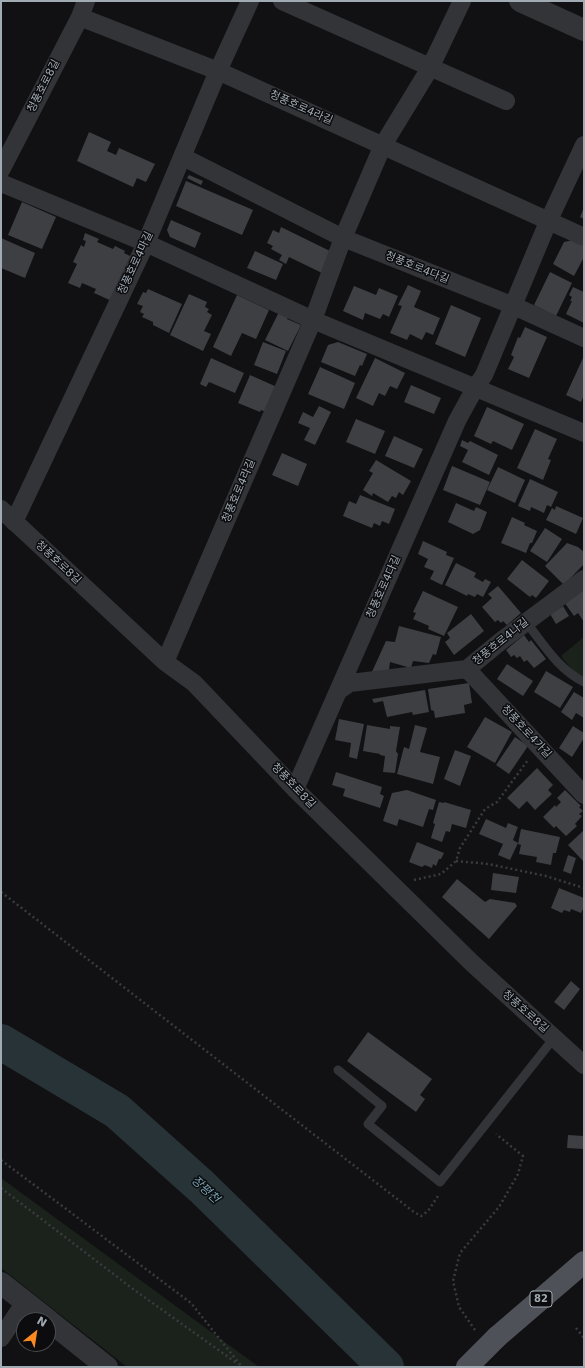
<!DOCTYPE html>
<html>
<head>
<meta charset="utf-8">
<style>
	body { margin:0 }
	#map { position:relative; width:585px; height:1368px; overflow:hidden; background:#111113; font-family:"DejaVu Sans",sans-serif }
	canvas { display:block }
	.frame { position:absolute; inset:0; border:2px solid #a1abb4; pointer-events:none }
	.north { position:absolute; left:16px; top:1312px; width:40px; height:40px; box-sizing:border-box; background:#0c0c0e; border:1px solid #484c50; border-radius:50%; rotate:30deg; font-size:11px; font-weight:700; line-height:16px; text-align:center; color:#a1abb4 }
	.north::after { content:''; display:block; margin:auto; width:14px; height:18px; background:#fc8820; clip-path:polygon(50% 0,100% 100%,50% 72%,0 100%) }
</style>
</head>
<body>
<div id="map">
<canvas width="585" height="1368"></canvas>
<div class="frame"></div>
<div class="north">N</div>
</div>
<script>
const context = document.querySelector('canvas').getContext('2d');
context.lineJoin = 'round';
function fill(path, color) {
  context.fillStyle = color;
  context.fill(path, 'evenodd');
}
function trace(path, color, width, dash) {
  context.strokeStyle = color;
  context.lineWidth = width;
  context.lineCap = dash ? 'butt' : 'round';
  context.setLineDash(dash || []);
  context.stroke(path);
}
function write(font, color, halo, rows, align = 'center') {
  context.font = font + ' "DejaVu Sans","Noto Sans KR",sans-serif';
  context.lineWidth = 3;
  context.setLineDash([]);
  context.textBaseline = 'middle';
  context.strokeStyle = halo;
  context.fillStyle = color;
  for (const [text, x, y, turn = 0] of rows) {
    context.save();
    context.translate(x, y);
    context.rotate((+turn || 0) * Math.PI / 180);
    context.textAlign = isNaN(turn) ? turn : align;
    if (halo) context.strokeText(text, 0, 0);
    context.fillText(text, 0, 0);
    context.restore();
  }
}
const green = new Path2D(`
	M584,637V677L574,672L561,656Z
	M1,1178L259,1367H127L1,1268Z`);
const river = new Path2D(`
	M1,1042L117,1111L202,1187L386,1367`);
const building = new Path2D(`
	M89,132L111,142L107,151L116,155L119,148L155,164L146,182L137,178L133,187L77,161Z
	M189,175L203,181L201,185L187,178Z
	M186,181L253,210L242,235L176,206Z
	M22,202L56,217L42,249L8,235Z
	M584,207V219L580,217Z
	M171,220L201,233L195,248L170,237L167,230Z
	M281,227L332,252L322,273L289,257L286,264L279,260L282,255L271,249L273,246L267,243L273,230L279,233Z
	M85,233L99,239L97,242L113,249L115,246L125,251L124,253L134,258L114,302L94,293L96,289L82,283L80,288L68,283L77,264L73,262L81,245L84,247L86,241L83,240Z
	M1,238L35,253L25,278L1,268Z
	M573,240L584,245V257L574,276L553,264L564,242Z
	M255,251L283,264L276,280L247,268Z
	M550,272L572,283L556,316L534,305Z
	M408,285L421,291L414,307L440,318L433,335L426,332L422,340L410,334L407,340L390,333L402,306L398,305Z
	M354,286L376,295L379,288L398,296L389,317L383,314L380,319L365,313L363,320L343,311Z
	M573,287L584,292V323L566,314L572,301H570L572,297L569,295Z
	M148,289L182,304L169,333L153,325V322L142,317L144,314L140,312L143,306L137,304L143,292L146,293Z
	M189,294L207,302L205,307L209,309L207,312L212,315L204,331L211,334L203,351L170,335Z
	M237,295L269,310L256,339L242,333L231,356L213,347Z
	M451,305L481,318L465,357L435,344Z
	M279,312L288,316L287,319L301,325L288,351L265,340Z
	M525,327L547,337L529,378L508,369L514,357L511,355L518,337L520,338Z
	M263,342L286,351L277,374L254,365Z
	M338,342L367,354L362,366L360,365L355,376L321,362L328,345Z
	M211,358L244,373L235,393L209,382L206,387L200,384Z
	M375,358L405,373L397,389L390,386L385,396L379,393L373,406L356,398Z
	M583,358L584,359V395L581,402L566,395Z
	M320,367L355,383L344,409L308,394Z
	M250,375L286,391L266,412L261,410L260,412L238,403Z
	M411,385L441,398L434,414L404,402Z
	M319,406L331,412L315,445L304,440L310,428L298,423L303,412L313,417Z
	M487,407L524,424L512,450L493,441L491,444L474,436Z
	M356,419L385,431L375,454L346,442Z
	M535,429L557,439L548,459L551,460L543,480L517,468Z
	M394,436L423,449L414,468L385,456Z
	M462,440L468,443L470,441L498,455L489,475L462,462L468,450L460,446Z
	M282,453L307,464L298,486L272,475Z
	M376,460L411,481L403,495L399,492L396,498L392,496L388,502L373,493L372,496L363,490L373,473L369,471Z
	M452,466L490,482L480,505L443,490Z
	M498,467L525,480L515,503L487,490Z
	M530,479L558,492L551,507L547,505L544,513L531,507L530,511L518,506Z
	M360,495L395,509L389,524L382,521L380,526L374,523L372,528L343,516L349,501L356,504Z
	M456,503L474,511L476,507L487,512L480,530L473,534L448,522Z
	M556,506L583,518L576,534L546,520L552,508L555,510Z
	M512,517L525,523L524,525L537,531L532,543H530L526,553L501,543Z
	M545,528L562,539L547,562L530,551Z
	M423,541L447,552L446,555L454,558L442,585L430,579L434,571L424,567L428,559L418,554Z
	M567,543L578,547L584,552V564L564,585L545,566Z
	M522,560L549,581L536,598L532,595L530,597L507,579Z
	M456,563L476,573L474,577L483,582L485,579L491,582L483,597L477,594L475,597L468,594L467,596L445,585Z
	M498,586L521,613L507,625L503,621L501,623L498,620L495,622L482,607L492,598L488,594Z
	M584,588V622L578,613L574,616L564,602Z
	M423,591L458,607L444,636L428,629L429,626L413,619L416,613L413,612Z
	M563,606L569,616L556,624L550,614Z
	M471,614L484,631L454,655L445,642L450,638L447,633Z
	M399,626L441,637L436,655L433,654L429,663L413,661L411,668L390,662L389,670L371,674L386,641L395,642Z
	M524,635L529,642L531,640L546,659L534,668L527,660L524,662L520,656L517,658L514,655L511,657L506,650Z
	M507,664L533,681L523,696L497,679Z
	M546,671L573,687L560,708L534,692Z
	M469,683L472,703L464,705L465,713L435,718L434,711L431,710L428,689Z
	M425,690L429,712L413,715L412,712L387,717L383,701L374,703L372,699Z
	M574,692L584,698V718L576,713L572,720L561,712Z
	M485,717L512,732L495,763L467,747Z
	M339,719L364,724L357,759L349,757L351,743L335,740Z
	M367,725L390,729V726L400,727L396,751L398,754L395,773L383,772L385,756L380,755V754L363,751Z
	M415,725L427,728L420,752L440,757L433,784L397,774L404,747L409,749Z
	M573,726L584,733V738L572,757L559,748Z
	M515,737L528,746L509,774L496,765Z
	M455,750L471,756L460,786L444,779Z
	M537,768L553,785L548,790L552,794L535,810L527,801L519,809L507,798Z
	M336,772L382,787L380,794L384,796L380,808L343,796L345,789L332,785Z
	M407,790L436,800L433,810L429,809L423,827L399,819L397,826L383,821L392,793Z
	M565,790L581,806L579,807L583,811L579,814L582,816L575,824L577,826L566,836L556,826L554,828L543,817L555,805L556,807L561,802L557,798Z
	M439,802L444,803V802L471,810L466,828L452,824L450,832L446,831L442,842L431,838L435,824L433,823Z
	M486,819L506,828L508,823L518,827L513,840L518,843L510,860L498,855L503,844L479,834Z
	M521,829L560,837L556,853H553L551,865L536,862L537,857L519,854L521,845L518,844Z
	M583,831H584V862L568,845Z
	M417,842L444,853L441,859H439L436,866L433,864L432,868L425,865L422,867L409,862Z
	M568,855L576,858L571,874L563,871Z
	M493,873L519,877L516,893L491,890Z
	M457,879L485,902L490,899L515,903L517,906L489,939L442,897Z
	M559,888L584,898V907L581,913L571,909L570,912L564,910L562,913L551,908Z
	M571,981L580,989L564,1010L554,1002Z
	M368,1032L432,1079L420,1095L425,1099L416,1112L347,1061Z
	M568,1135L584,1136V1149L567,1148Z`);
const path = new Path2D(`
	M456,861L488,864L546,876L584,888
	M414,880L441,874L456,861L460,848L485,809L497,802L528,760
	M1,892L414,1212L421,1216L428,1211L438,1196
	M1,1160L191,1303L242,1367
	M1,1188L133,1289L238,1364
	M576,1328L584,1338
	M475,1330L459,1307L453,1281L460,1253L499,1207L518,1174L523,1156L496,1134`);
const service = new Path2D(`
	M526,622C544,645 558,669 584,682
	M338,1070L382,1106L368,1124L440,1182L554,1038`);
const minor = new Path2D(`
	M282,1L506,101
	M80,17L218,71L584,237
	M183,157L343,238L514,306L584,338
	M1,170L80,17L86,1
	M1,183L146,243L313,320L584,433
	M1,509L165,662L194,683L295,789L472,963L584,1065
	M14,522L146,243L218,71L250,1
	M165,662L313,320L343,238L383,145L430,68L462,1
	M467,669L584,795
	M338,691L350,683L467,669L501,641L584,579
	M295,789L457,421L475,388L484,375L548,222L584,145
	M1,1338L25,1302`);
const tertiary = new Path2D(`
	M520,1L584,30
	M1,1283L48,1320
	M48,1320L107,1367`);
const primary = new Path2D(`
	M497,1337L584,1262`);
const primaryBridge = new Path2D(`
	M467,1367L497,1337`);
const shields = [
	[541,1299,22]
];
const shieldNames = [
	["82",541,1299]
];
const streetNames = [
	["청풍호로8길",44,86,-63],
	["청풍호로4라길",301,108,24],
	["청풍호로4마길",136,263,-65],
	["청풍호로4다길",417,268,22],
	["청풍호로4라길",239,491,-67],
	["청풍호로8길",58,563,43],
	["청풍호로4다길",384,587,-66],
	["청풍호로4나길",501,642,-39],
	["청풍호로4가길",526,732,47],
	["청풍호로8길",293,786,46],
	["청풍호로8길",525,1012,42]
];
const waterNames = [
	["장평천",205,1190,43]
];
fill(green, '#1b221b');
trace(river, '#273337', 36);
fill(building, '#3d3f43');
trace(path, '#383b3f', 2.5, [2, 3]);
trace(service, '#323438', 9);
trace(minor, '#323438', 18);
trace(tertiary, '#323438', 22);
trace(primary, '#4e5157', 22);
trace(primaryBridge, '#4e5157', 22);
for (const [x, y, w] of shields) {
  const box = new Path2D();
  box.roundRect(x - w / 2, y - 8, w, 16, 3);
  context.fillStyle = '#0c0c0e';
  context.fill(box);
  trace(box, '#a1abb4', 1);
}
write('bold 10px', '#a1abb4', null, shieldNames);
write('11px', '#a1abb4', '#0c0c0e', streetNames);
write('italic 12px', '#76a1b2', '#0c0c0e', waterNames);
</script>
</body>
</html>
